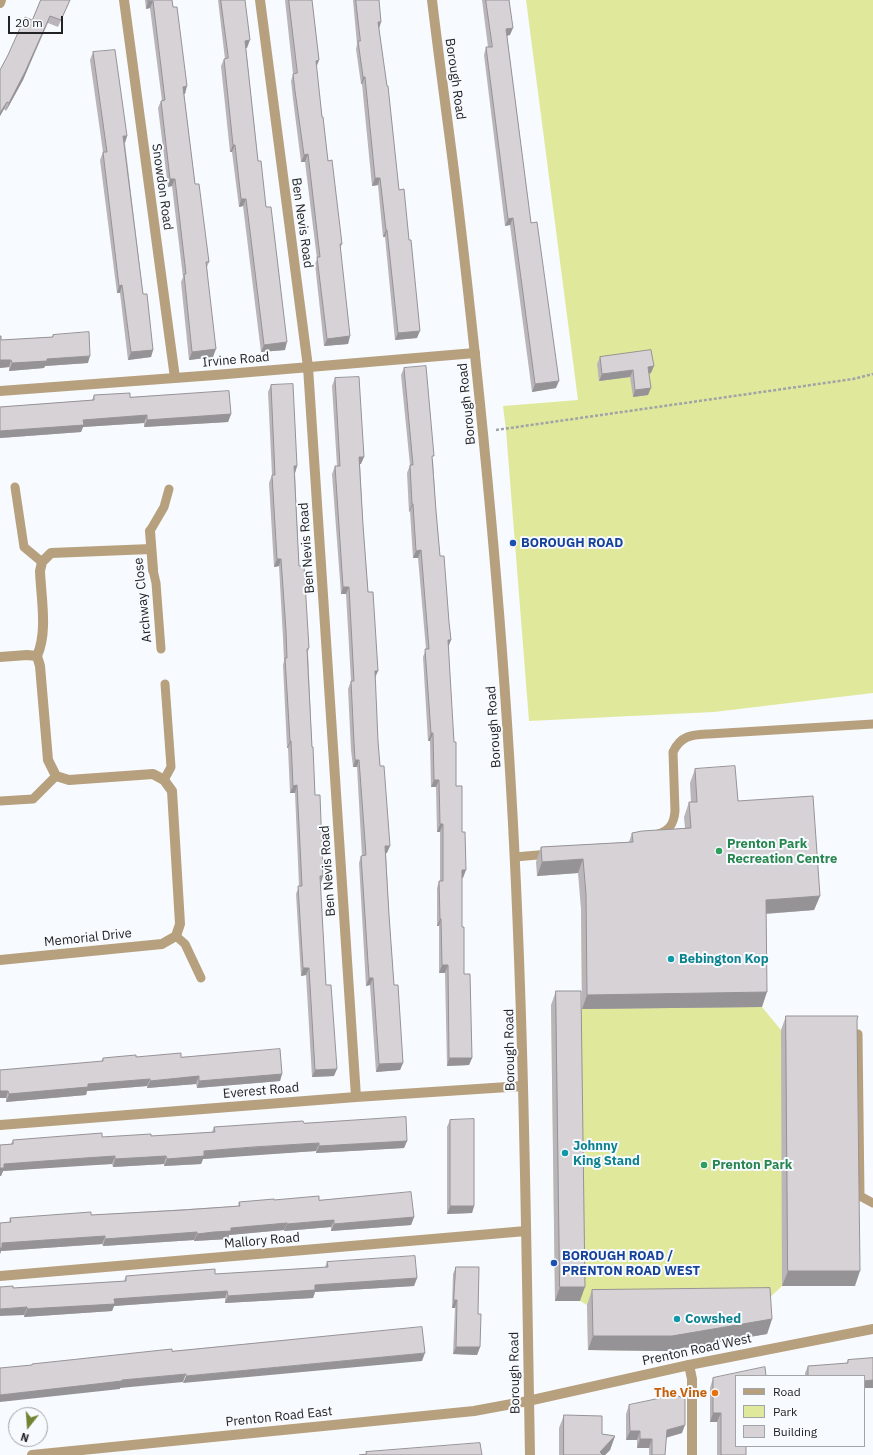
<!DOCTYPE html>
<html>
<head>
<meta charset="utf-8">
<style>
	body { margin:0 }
	#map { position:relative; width:873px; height:1455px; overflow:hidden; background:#f7faff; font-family:"IBM Plex Sans",sans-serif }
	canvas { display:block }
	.legend { position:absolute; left:735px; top:1375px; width:130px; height:72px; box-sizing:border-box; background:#f7faff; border:1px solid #a2a4a8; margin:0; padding:5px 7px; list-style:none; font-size:12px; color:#222325 }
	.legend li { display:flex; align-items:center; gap:8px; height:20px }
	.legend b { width:20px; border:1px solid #a2a4a8 }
	.north { position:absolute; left:8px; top:1407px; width:40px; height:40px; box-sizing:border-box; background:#f7faff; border:1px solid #a2a4a8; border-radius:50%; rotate:197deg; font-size:11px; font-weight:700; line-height:16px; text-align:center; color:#222325 }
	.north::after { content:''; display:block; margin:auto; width:14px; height:18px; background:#728332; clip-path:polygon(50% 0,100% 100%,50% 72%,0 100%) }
	.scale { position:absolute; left:8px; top:16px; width:55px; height:18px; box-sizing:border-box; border:2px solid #222325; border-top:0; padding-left:5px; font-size:12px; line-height:14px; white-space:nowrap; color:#222325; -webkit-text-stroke:3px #f7faff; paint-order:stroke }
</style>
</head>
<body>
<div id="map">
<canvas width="873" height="1455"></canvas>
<ul class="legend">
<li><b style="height:5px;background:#b7a07d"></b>Road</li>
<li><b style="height:11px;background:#e0e99b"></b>Park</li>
<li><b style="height:11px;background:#d7d2d6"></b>Building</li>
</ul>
<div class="north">N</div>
<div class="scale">20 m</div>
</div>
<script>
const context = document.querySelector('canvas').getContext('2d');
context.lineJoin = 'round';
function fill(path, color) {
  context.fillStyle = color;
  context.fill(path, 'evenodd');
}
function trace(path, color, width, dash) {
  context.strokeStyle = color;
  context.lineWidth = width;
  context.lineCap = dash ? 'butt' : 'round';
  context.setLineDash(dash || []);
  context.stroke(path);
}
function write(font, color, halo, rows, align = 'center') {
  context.font = font + ' "IBM Plex Sans",sans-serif';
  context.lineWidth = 4;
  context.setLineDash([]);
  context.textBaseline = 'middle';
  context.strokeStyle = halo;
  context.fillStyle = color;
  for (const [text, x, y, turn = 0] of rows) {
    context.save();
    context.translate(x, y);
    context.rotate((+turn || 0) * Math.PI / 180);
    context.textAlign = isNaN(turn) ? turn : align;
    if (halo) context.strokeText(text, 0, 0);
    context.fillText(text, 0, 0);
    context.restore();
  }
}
const green = new Path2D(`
	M526,0H873V693L714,712L529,721L506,430L503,406L578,400Z
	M668,910H760L762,1007L781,1030H853L855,1286H782L765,1302L667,1351L588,1350L587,1305L580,1301H555L551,1005H576L582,1009L581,912Z`);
const path = new Path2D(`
	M496,430L853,379L873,374`);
const service = new Path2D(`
	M15,487L24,547L42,562
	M150,531L164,507L169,489
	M153,570L156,583L161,649
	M164,780L171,767L165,684
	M0,801L33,799L56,776
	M658,834C670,831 674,823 675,811L673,752C681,735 692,735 709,734L873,724
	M515,857L549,854
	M176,936L185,944L201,978
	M858,1034L860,1196L873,1203`);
const minor = new Path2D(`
	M124,0L175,378
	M260,0L308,367L356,1097
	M0,391L215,375L475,353
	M150,531L153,570
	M37,656C48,632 41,598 40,571L42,562L51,553L151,549
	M0,657L27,655L37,656
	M0,960L162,944L176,936L180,924L172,791L164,780L153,774L69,780L56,776L48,760L40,666L37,656
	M0,1125L356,1097L523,1086
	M0,1276L526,1231
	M689,1365L692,1379V1455
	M32,1455L474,1411L528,1401`);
const tertiary = new Path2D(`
	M432,0C440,68 450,136 458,204C481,398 500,593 511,788C524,1010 526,1233 530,1455
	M0,3L1,0
	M528,1401L689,1365L873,1329`);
const wall = new Path2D(`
	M41,0H70L58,27L48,23L23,80L6,111L4,109L0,116V70L32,20Z
	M145,0H172L185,94H184L195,184L209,262L207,267L213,357L189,360L181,282L183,277L172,186L168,187L158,108L161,101H162L150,8L146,9Z
	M218,0H245L247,48H246L258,161L266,207L285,350L261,352L243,206L239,207L232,152H230L221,66L224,59H225Z
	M285,0H312L319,60L316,67L322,117L328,161L342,244L340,249L350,336L348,344L324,346L315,264L317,259L305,162H301L293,99L291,81L293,74Z
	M353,0H379V28L417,338L395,340L385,237H383L378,185L372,186L362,84H361L356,49L357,44Z
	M482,0H509L510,35L507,36L531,223L556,388L532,392L510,225L505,226L484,55L486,47H488Z
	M93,52L127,136L125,143L143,294L153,350L151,357L128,360L120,293H117L100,160L103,152L90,60Z
	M53,335L88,363L45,366L44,368L9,371V367L0,368V336L1,340L52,337Z
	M600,357L651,373L649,374L648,395L633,397L630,377L599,381L597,364Z
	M404,368L433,461L436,511L448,647L456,786L463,878H462V927L464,974L472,1058L469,1065L447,1066L445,973H439V926H437V888L439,881H440V832H437L436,787H431L430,741H428L423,657L426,649L418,558H413L410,511L409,512L407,473L410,465L401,375Z
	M335,378L361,464H360L363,525L375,678L378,741L387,853H386L389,915L394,985L403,1063L400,1070L376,1072L370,985L366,986L359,863L361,856H362L357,767H353L351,750L348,689L351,681L346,594H341L332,474L335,466H337L332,386Z
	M271,385L297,466L295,473L299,566L309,648L308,652L312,747L315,795L326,985L334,1076L312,1077L306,975L301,976L296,894L299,886L295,793H290L288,748H287L283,665L284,661L283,638L279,566L274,567L269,483L272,475L268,392Z
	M94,395L130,397L231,414L228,422L144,427V423L83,427L81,432L0,438V407L92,400Z
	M695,769L738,801L820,896L814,910L766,914L762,1007L582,1009L581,909L578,873L537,876L536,862L541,847L629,842L632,833L685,828L684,817L689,802H691L690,783Z
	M556,991L580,1301H555L551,1005Z
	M786,1016L855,1286H782L781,1030Z
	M136,1057H181L282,1074L280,1081L197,1088L196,1084L147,1088V1086L87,1091L86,1095L6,1102V1098H0V1070L101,1062L103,1058Z
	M450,1120L474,1206L472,1213L447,1214V1127Z
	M304,1123L407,1141L404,1148L316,1153V1151L251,1155L203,1159L201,1164L164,1166V1164L113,1167L112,1164L82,1165L3,1171L1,1176H0V1145L11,1144L13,1140L102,1137L151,1136L212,1132L214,1127Z
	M274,1200H319L414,1217L411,1225L331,1231V1227L284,1231V1230L229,1235L228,1239L194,1241V1240L103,1246L102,1244L1,1251L0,1254V1223H9L10,1218L91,1215L238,1206L239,1202Z
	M327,1262L417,1278L414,1286L315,1292L313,1298L225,1303V1298L114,1306L112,1311L24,1317V1315L13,1288L124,1281L126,1276L215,1274L325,1267Z
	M456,1267L480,1347L477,1355L453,1354L455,1308H452L453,1274Z
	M592,1290L772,1319L767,1334L667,1351L588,1350L587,1305Z
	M873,1358V1388H864V1376H805V1373L808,1366L846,1364L848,1360Z
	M736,1376L746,1455H717V1422H710V1388L713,1378Z
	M629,1405L682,1433L666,1438L665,1455H649V1448H637V1440H626V1414Z
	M564,1415L602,1434L615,1436L610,1450L605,1455H559V1428Z`);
const shadedWall = new Path2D(`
	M148,1H153L150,8L146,9Z
	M50,16L23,80L6,111L9,103Z
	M378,22H381L379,29Z
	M513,28L510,35L503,36L506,29Z
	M250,40L247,48H243L245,41Z
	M319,60L316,68V61Z
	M363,77H365L362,84H361Z
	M187,86L185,94H180L183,87Z
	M7,102L4,109L0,116V113Z
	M123,136H127L125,143Z
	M233,145H235L232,152H230Z
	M308,154L305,162H301L304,155Z
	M375,178H380L378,185L372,186Z
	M170,179H175L172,186L168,187Z
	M241,199H246L243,206L239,207Z
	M513,218L510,225L505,226L508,219Z
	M386,230H387L385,237H383Z
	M122,285L120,293H117L119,286Z
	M420,331L417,338L395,340L398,333Z
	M350,336L348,344L324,346L327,339Z
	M287,342L285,350L261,352L264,345Z
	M216,349L213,357L189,360L192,352Z
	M153,350L151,357L128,360L131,352Z
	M90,356L88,363L45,366L44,368L9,371L12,363L47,359Z
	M0,360H11L9,367L0,368Z
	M654,366L651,373L645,374L648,367Z
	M633,370L630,377L599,381L602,374Z
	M559,381L556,388L532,392L535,384Z
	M651,388L648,395L633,397L635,390Z
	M231,414L228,422L144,427L147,420Z
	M147,415L144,423L83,427L81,432L0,438V431L83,420Z
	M359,457H364L361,464H356Z
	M294,466H297L295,473Z
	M412,504H413L410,511L409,512Z
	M421,550L418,558H413L416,551Z
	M277,559H281L279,566L274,567Z
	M343,587H349L346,594H341Z
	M448,640H451L448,648Z
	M375,671H378L375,678Z
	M431,733H433L430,741H428Z
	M290,741H291L288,748H287Z
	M355,760H359L357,767H353Z
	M434,780H439L436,787H431Z
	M297,785L295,793H290L293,786Z
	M440,824H443L440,832H437Z
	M385,846H390L387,853L383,854Z
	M583,859L578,873L537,876L542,862Z
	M462,870H466L463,878H459Z
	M320,876H323L321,884Z
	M820,896L814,910L760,914L766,900Z
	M440,919H441L439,926H437Z
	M442,965H448L445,973H439Z
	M303,968H309L306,975L301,976Z
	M369,978H373L370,985L366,986Z
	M767,992L762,1007L582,1009L587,995Z
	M449,1058H472L469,1065L447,1066Z
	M403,1063L400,1070L376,1072L379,1064Z
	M337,1069L334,1076L312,1077L315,1070Z
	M282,1074L280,1081L197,1088L199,1081Z
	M199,1076L196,1084L147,1088L150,1081Z
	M150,1079L147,1086L87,1091L86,1095L6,1102L9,1094L88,1084Z
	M0,1091H8L6,1098H0Z
	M407,1141L404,1148L316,1153L319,1146Z
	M319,1143L316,1151L203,1159L201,1164L164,1166L167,1159L204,1151Z
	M115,1156L112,1164L3,1171L1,1176H0V1168L4,1164Z
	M166,1156L164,1164L113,1167L115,1159Z
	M450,1206H474L472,1213L447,1214Z
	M414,1217L411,1225L331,1231L334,1224Z
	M334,1220L331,1227L284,1231L287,1224Z
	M287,1223L284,1230L229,1235L228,1239L194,1241L197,1234L231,1228Z
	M197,1232L194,1240L103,1246L105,1239Z
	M105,1236L102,1244L1,1251L0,1254V1248L2,1243Z
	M788,1271H860L855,1286H782Z
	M417,1278L414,1286L315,1292L313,1298L225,1303L228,1296L315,1285Z
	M560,1287H585L580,1301H555Z
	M227,1291L225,1298L114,1306L112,1311L24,1317L27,1309L114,1299Z
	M454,1300H457L455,1308H452Z
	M27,1307L24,1315L0,1316V1309Z
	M772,1319L767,1334L667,1351L588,1350L593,1336Z
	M456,1347H480L477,1355L453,1354Z
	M425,1353L422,1361L183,1383L186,1376Z
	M186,1374L183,1382L120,1388V1389L0,1402V1395L122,1380Z
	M873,1380V1388H864V1381Z
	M713,1413H721L717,1422H710Z
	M685,1425L682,1433L664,1438L667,1430Z
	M630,1431H640L637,1440H626Z
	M615,1436L610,1450L605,1455H599L600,1452Z
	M640,1439H652L649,1448H637Z`);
const building = new Path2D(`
	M41,0H70L61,20L50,16L25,72L9,103L7,102L0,113V70L8,55L25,17L32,20Z
	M148,0H172L173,7H177L187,86L183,87L195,184H199L209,262H206L216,349L192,352L184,274H186L175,179H170L161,101L165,100L153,1H148Z
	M221,0H245L250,40L245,41L258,161H261L266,207H271L287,342L264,345L246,199H241L235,145H233L224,59L228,58Z
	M289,0H312L319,60L316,61L322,117H323L328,161L332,160L342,244H340L350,336L327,339L317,257H320L308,154L304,155L295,91L293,74L297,73Z
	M356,0H379L381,22H378L387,86H388L399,190L404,189L409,240H411L420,331L398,333L387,230H386L380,178H375L365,77H363L358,41H360Z
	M486,0H509L513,28L506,29L531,223L537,222L559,381L535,384L513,218L508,219L486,47H492Z
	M115,50L127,136H123L143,294H147L153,350L131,352L122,285L119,286L103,152H107L93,52Z
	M89,332L90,356L47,359V361L12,363L11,360H0V336H1V340L53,337V335Z
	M651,350L654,366L648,367L651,388L635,390L633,370L602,374L600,357Z
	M426,366L434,456H432L436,511L440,556H444L449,622L451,640H448L454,742H456V786H462V832H465L466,870H462V927H464V974H470L472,1058H449L448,965H442L441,919H440L439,881H443V824H440L439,780H434L433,733H431L425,649H429L421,550L416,551L413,504H412L410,465H413L404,368Z
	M359,377L364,457H359L363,525L368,592H373L378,671H375L378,741L380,766H384L390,846H385L389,915L394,985H398L403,1063L379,1064L373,978H369L365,916L361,856L366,855L359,760H355L354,743L351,681H354L349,587H343L335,466H340L335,378Z
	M293,384L297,466H294L299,566H304L309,648L307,649L312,747H313L315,795H320L323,876H320L326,985H331L337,1069L315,1070L309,968H303L298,886H302L297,785L293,786L291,741H290L285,658H287L286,631L281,559H277L272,475H275L271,385Z
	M229,391L231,414L147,420V415L83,420L84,425L0,431V407L94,400V395L130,393V397Z
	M735,766L738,801L813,796L820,896L766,900L767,992L587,995L586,894L583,859L542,862L541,847L633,842L632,833L642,831L691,828L689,802H697L695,769Z
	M556,991H581L585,1287H560Z
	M786,1016H858L857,1020L860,1271H788Z
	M280,1049L282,1074L199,1081V1076L150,1081V1079L88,1084V1087L9,1094L8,1091H0V1070L103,1061V1058L136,1055V1057L181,1053V1057Z
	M406,1117L407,1141L319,1146V1143L253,1147L204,1151V1156L167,1159L166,1156L115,1159V1156L85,1158L4,1164V1168H0V1145L13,1144V1140L102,1133V1137L151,1134V1136L215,1132L214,1127L303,1121L304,1123Z
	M474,1119V1206H450V1120Z
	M411,1192L414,1217L334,1224V1220L287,1224V1223L231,1228V1231L214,1232L197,1234V1232L105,1239V1236L2,1243V1248H0V1223L11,1222L10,1218L91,1212V1215L183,1210L240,1206L239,1202L274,1199V1200L319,1196V1200Z
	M415,1256L417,1278L315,1285V1290L228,1296L227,1291L114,1299L115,1304L27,1309V1307L0,1309V1287L13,1286V1288L126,1281V1276L215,1269V1274L328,1267L327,1262Z
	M456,1267H479L478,1314H481L480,1347H456L457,1300H454Z
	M770,1288L772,1319L672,1336H593L592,1290Z
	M422,1327L425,1353L186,1376V1374L122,1380V1381L0,1395V1368L32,1365V1364L153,1351L172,1349V1351Z
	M873,1358V1380L864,1381V1376H808V1366L848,1363V1360Z
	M765,1367L766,1376H736V1446H746V1455H721V1413H713V1378Z
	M676,1395L685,1399V1425L667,1430L665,1455H652V1439H640V1431H630L629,1405Z
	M564,1415L602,1416V1434L615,1436L600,1452L603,1455H564Z
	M480,1443L482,1455H359L367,1454L366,1452Z`);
const markers = [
	[513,543,4,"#1a4fb4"],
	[719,851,4,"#2e9e5b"],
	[671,959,4,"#0f9aa8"],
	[565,1153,4,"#0f9aa8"],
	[704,1165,4,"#2e9e5b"],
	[554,1263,4,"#1a4fb4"],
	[677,1319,4,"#0f9aa8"],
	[715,1393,4,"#e8710a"]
];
const streetNames = [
	["Borough Road",455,79,82],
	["Snowdon Road",162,187,82],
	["Ben Nevis Road",302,223,82],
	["Irvine Road",236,360,-5],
	["Borough Road",467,404,-96],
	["Ben Nevis Road",307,548,-94],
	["Archway Close",143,600,-96],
	["Borough Road",494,727,-94],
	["Ben Nevis Road",328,871,-94],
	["Memorial Drive",88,938,-6],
	["Borough Road",510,1050,-91],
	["Everest Road",261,1091,-5],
	["Mallory Road",262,1241,-5],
	["Prenton Road West",697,1350,-12],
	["Borough Road",515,1373,-91],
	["Prenton Road East",279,1417,-6]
];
const transitNames = [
	["BOROUGH ROAD",521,543],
	["BOROUGH ROAD /",562,1256],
	["PRENTON ROAD WEST",562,1271]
];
const leisureNames = [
	["Prenton Park",727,844],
	["Recreation Centre",727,859],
	["Prenton Park",712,1165]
];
const cultureNames = [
	["Bebington Kop",679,959],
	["Johnny",573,1146],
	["King Stand",573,1161],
	["Cowshed",685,1319]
];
const foodNames = [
	["The Vine",707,1393]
];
fill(green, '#e0e99b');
trace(path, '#a1a3a7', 2.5, [3, 2]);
trace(service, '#b7a07d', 9);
trace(minor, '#b7a07d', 10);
trace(tertiary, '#b7a07d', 10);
fill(wall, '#b9b5b8');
fill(shadedWall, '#969396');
fill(building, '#d7d2d6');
trace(building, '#969396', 1);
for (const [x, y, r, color] of markers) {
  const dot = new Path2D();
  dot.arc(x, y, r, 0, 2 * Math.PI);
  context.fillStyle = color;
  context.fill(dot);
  trace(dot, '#f7faff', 1.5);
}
write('13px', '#222325', '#f7faff', streetNames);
write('bold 13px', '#164399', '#f7faff', transitNames, 'left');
write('bold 13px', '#27864d', '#f7faff', leisureNames, 'left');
write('bold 13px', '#0d838f', '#f7faff', cultureNames, 'left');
write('bold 13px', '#c56008', '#f7faff', foodNames, 'right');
</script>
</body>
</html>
